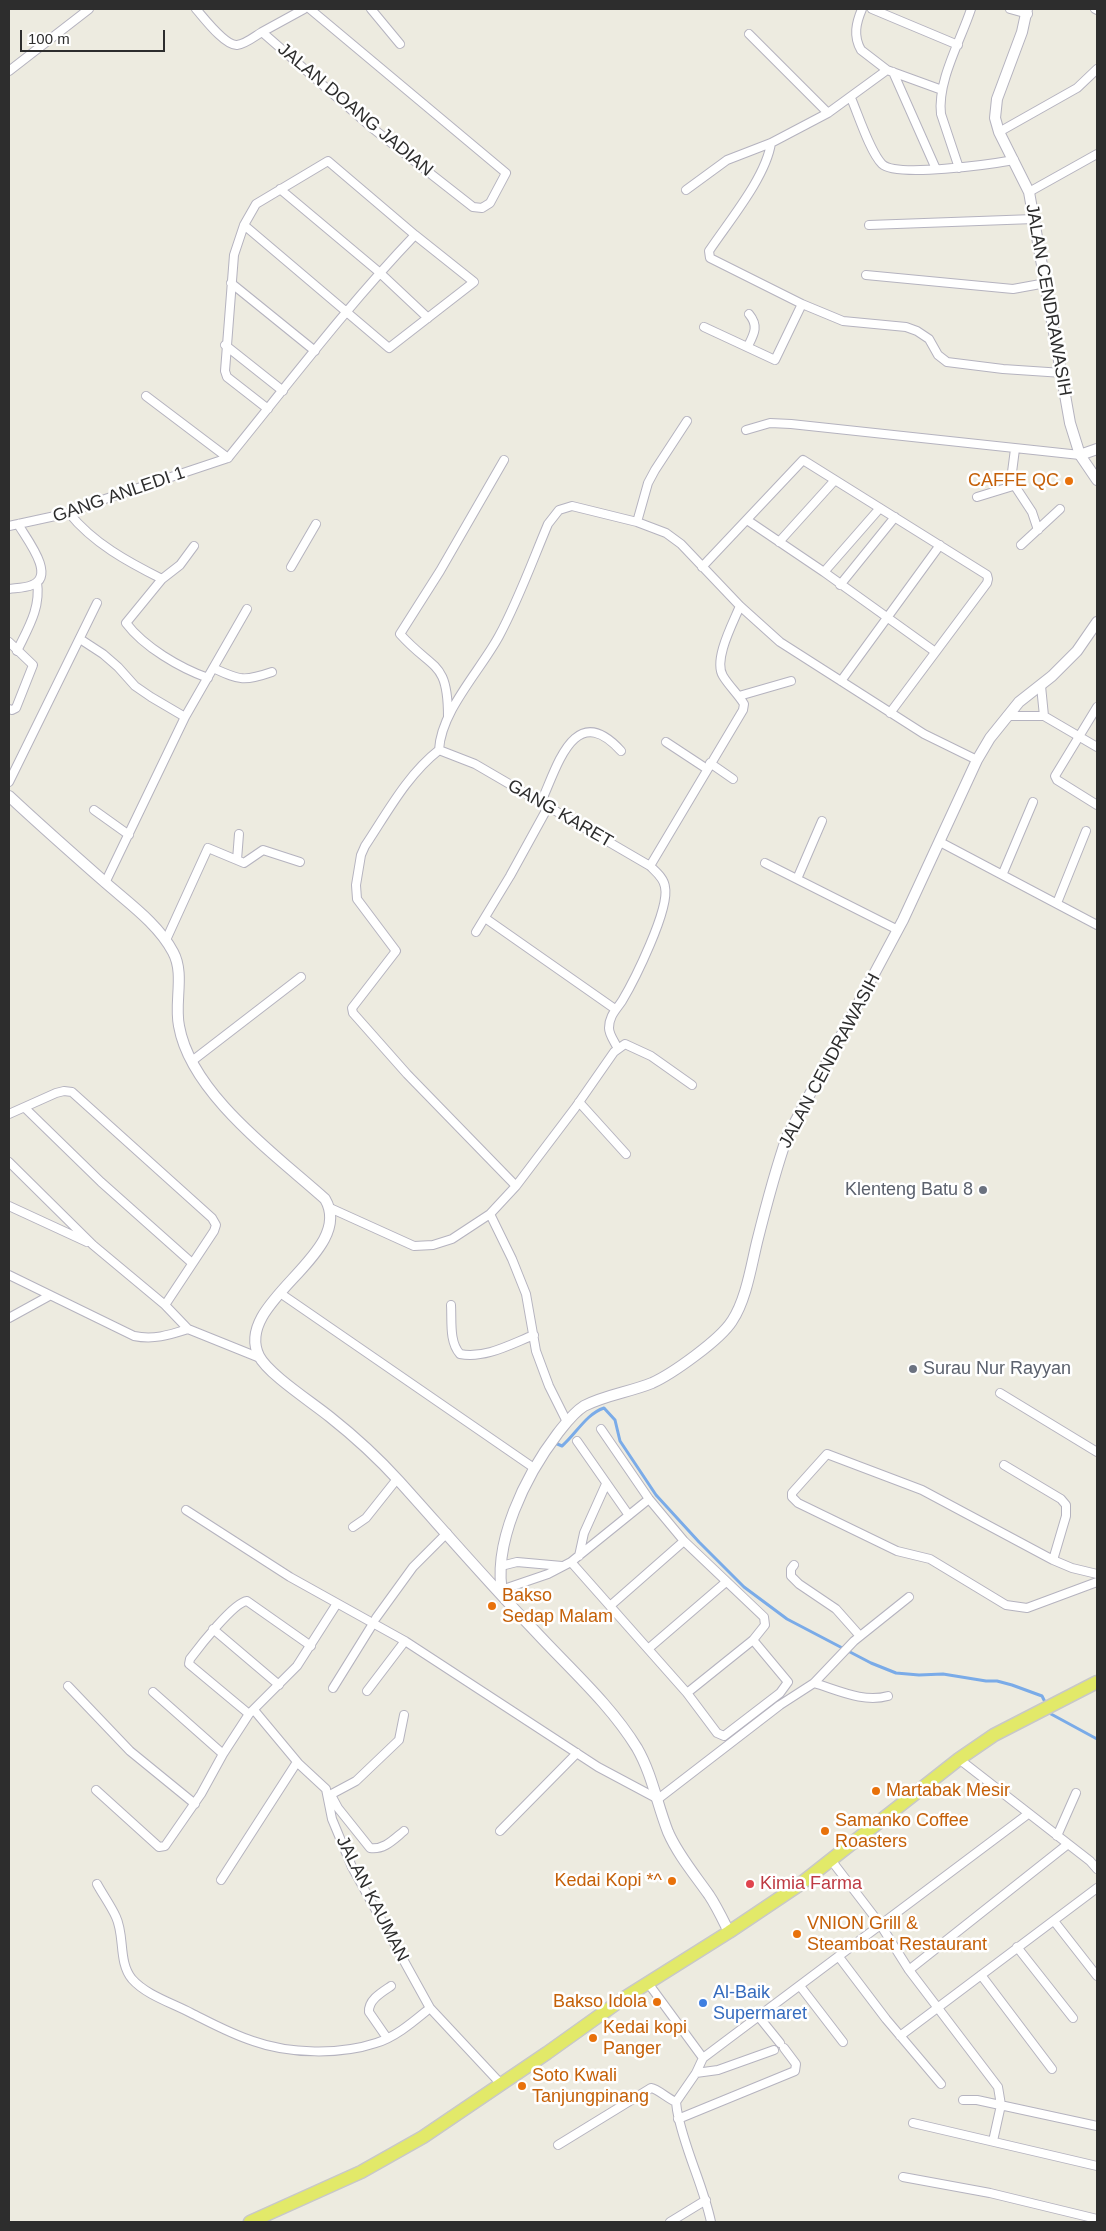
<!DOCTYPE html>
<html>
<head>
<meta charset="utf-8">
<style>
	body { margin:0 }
	#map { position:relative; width:1106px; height:2231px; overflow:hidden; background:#edebe0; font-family:Helvetica,sans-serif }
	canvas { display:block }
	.frame { position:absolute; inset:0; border:10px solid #2d2d2d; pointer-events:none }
	.scale { position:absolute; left:20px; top:30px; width:145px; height:22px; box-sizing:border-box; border:2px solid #2d2d2d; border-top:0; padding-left:6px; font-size:15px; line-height:18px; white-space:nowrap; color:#2d2d2d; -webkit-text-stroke:4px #fff; paint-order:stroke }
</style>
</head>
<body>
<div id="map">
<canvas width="1106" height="2231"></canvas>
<div class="frame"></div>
<div class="scale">100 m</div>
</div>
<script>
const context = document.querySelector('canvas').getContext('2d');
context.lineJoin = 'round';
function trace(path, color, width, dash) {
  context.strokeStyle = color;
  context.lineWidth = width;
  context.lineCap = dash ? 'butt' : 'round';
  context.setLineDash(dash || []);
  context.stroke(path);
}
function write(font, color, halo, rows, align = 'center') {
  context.font = font + ' Helvetica,sans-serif';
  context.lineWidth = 5;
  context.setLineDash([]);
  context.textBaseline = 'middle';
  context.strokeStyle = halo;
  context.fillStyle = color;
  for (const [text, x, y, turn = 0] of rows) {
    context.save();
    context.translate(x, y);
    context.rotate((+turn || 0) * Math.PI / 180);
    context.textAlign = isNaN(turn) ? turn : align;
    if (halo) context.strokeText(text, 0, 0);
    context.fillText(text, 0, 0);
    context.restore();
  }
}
const stream = new Path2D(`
	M555,1443L562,1446C576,1434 586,1414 604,1408L615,1420L620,1441L656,1495L699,1542L744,1587L787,1619L871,1663L896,1673L919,1675L943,1674L986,1681H997L1012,1685L1042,1696L1046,1704
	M1049,1710L1051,1714L1097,1739`);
const minor = new Path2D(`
	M196,9C204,18 225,46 237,45C246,44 255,36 262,32L371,127L473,207L482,208L490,203L506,173L310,9
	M371,9L400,44
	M862,9C856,23 853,36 861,50L887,70
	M872,9L958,45
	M1010,9L1028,14
	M1095,9L1097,10
	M262,32L304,9
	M749,34L828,113
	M9,71L89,9
	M893,72L936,169
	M851,98C858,114 870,152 882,164C896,178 992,164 1014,160
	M999,132L1077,88L1097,69
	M771,143C766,177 729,221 709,251L710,258L802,304L843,321L906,327L917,331L929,339L938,355L947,362L1003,369L1063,373
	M959,168L941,114C937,81 961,40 971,9
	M280,189L379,272L428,318
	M686,190L727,160L771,143L828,113L887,70L942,90
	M1029,192L1097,154
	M244,225L389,348L474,282L415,235
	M869,225L1034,219
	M866,275L1013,289L1046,283
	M231,283L315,351
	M704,327L775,360L802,304
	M225,345L283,391
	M748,346C754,334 759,326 749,314
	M146,396L228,458
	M746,430L770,423L791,424L1080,455
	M1015,449L1011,480L1032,512L1038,530
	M228,458C289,383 348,305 415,235L328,161L256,204L244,225L234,255L225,371L227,377L268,409
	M977,497L1013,486
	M69,513C93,543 128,562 162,579
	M747,520L824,572L934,651
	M637,522L648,483L655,470L687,421
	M9,526L69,513L93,503L228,458
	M779,542L835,480
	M1021,545L1060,509
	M194,546L180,565L162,579L126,623C144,647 180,668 208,678
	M291,567L316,524
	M702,567L803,460L987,575L988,579L987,583L890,713
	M824,572L880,508
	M840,585L895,517
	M9,589C16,588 25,588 32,585C57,576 25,537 18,524
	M80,639L103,654L118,667L135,686L151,697L185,717
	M9,642L33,665L16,708L12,710L9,709
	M17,651C28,628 41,608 37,582
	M213,668C240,680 243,682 272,672
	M841,681L940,545
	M1041,686L1044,716
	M739,696L791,681
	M1097,707L1055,776L1057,780L1097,805
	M1007,716H1044L1097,747
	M448,717C448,660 433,671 400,634L440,571L504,460
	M666,742L707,769
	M439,750C441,711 480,671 499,636C518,601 532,562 548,524L559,510L572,506L637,522L666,533L681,544L740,606L780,642L924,734L977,760
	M710,763L733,779
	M9,782L97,603
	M541,802C557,768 574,699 621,751
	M94,810L129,835
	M940,842L1097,925
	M237,860L239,834
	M765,863L898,930
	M650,866L743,710L744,704C738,694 729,686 723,676C713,660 733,623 740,606
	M1003,873L1033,802
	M797,879L822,821
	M105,883L185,717L247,609
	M1057,903L1086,831
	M485,918L615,1009
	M476,932L510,876L548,807
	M166,940L208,848L244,863L263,850L300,862
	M192,1061L301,977
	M579,1102L626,1154
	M25,1108L101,1182L192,1263
	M9,1114L56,1093L64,1091L72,1092L212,1218L216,1225L214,1231L165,1305
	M9,1162L93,1245L165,1305L188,1329L260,1358
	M516,1186L407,1074L353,1013L352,1008L396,951L357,899L356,885L361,855L365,846C387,813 407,775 439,750L475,764L650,866C656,872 664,878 665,887C670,909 634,981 622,1001C616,1010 609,1016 609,1028C609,1035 615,1042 618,1049
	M9,1206L87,1242
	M330,1208L414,1246L433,1245L452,1239L490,1214L516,1186L575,1108L614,1052L625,1044L651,1056L692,1085
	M490,1214L512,1259L526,1294L536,1351L549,1386L567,1422
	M9,1275L134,1336C154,1340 169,1335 188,1329
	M280,1293L534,1468
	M451,1305C452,1321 449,1342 460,1354C485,1359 511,1344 534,1335
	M9,1318L49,1296
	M1000,1393L1097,1452
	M601,1429L649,1499L684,1541L764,1617L765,1625L753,1640L687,1693
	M577,1441L628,1514
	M1004,1465L1061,1499L1066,1505V1516L1053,1560
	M186,1510L290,1577L405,1641L598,1767L658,1799L780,1705L814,1683L854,1641L909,1597
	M353,1527L366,1518L397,1479
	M579,1556L584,1533L606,1484
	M571,1562L687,1693L717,1733L724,1736L780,1693L788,1682L753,1640
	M794,1565L791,1569V1576L799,1584L836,1609L860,1636
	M501,1566L517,1562L562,1566
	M1097,1574L1072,1568L1053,1560L922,1490L827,1454L792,1493V1497L798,1503L897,1551L930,1559L1006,1605L1027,1608L1097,1582
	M501,1590L548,1574L571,1562L649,1499
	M610,1606L684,1541
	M376,1618L413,1567L447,1533
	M213,1629L279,1685
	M648,1649L726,1582
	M814,1683C838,1690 863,1703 888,1696
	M68,1686L130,1751L195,1804
	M333,1688L374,1622
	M367,1691L405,1641
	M153,1692L223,1754
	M254,1710L299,1764L326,1789L332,1819L352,1867L430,2008L501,2084
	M249,1714L189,1664L190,1659C199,1647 234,1602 247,1601L311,1646
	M959,1759L1090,1861L1097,1869
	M96,1790L159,1847L165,1846L201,1794L223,1754L249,1714L297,1666L336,1605
	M331,1795L338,1808L370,1848C384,1850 393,1840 404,1831
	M328,1796L356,1781L399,1740L404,1715
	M500,1831L577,1753
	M1057,1836L1076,1793
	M831,1860L880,1924L909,1970L998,2087L1001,2105L993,2141
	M221,1880L297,1762
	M97,1884C103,1895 111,1906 116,1917C125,1936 118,1962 132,1979C146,1995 172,2003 191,2013C211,2023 231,2034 253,2041C289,2054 340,2055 376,2043C396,2037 414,2021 430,2008
	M1054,1921L1097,1976
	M1017,1947L1073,2018
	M839,1957L886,2019L941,2084
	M909,1970L1068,1844
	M981,1975L1052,2069
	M648,1983L703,2058L696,2073L676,2102L677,2110C684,2149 703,2184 711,2222
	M800,1986L843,2042
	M759,2017L780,2043
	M900,2036L1097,1888
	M387,2038L369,2012C368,2000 382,1992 391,1986
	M703,2058L1028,1814
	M696,2073L718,2070L774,2050
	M963,2100H977L1097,2126
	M678,2119L795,2071L796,2064L784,2048
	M913,2123L1097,2166
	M558,2145L651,2088C658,2089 668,2099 676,2102
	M903,2177L990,2193L1097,2219
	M670,2222L706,2200`);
const tertiary = new Path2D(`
	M1027,9L1022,32L997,99L995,118L999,132L1029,192L1070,423L1080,455L1097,480
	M1080,455L1097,449
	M9,796C41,826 74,855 107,884C130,904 159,925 173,952C185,974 174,1002 179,1026C191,1094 276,1155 325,1199C357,1253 232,1302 259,1356C268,1374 313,1403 330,1417C354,1436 378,1458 399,1481C444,1531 488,1582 535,1631C570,1669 610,1704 637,1748C652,1774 657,1804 668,1832C678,1855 695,1875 709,1895C717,1907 723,1920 729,1932
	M503,1597C491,1544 526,1475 558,1433C566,1423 573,1413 584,1406C605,1395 630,1392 652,1383C672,1374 720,1340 732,1321C746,1300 751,1267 757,1242C766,1206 775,1171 787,1137L903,920L977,760L990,738L1019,702L1052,676L1077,651L1097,622`);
const primary = new Path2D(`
	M250,2222L361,2172L423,2137L547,2053L624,1998L729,1932L799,1885L959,1759L994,1735L1097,1682`);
const markers = [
	[1069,481,5,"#e8710a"],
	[983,1190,5,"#6b7280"],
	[913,1369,5,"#6b7280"],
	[492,1606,5,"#e8710a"],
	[876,1791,5,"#e8710a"],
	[825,1831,5,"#e8710a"],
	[672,1881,5,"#e8710a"],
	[750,1884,5,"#e0444e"],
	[797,1934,5,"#e8710a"],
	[657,2002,5,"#e8710a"],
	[703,2003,5,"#3f7fe0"],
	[593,2038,5,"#e8710a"],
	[522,2086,5,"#e8710a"]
];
const streetNames = [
	["JALAN DOANG JADIAN",355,110,40],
	["JALAN CENDRAWASIH",1048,300,80],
	["GANG ANLEDI 1",119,495,-19],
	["GANG KARET",560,814,30],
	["JALAN CENDRAWASIH",830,1061,-62],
	["JALAN KAUMAN",372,1899,63]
];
const foodNames = [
	["CAFFE QC",1059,481,"right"],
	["Bakso",502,1596],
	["Sedap Malam",502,1617],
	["Martabak Mesir",886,1791],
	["Samanko Coffee",835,1821],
	["Roasters",835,1842],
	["Kedai Kopi *^",662,1881,"right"],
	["VNION Grill &",807,1924],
	["Steamboat Restaurant",807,1945],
	["Bakso Idola",647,2002,"right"],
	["Kedai kopi",603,2028],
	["Panger",603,2049],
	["Soto Kwali",532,2076],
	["Tanjungpinang",532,2097]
];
const worshipNames = [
	["Klenteng Batu 8",973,1190],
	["Surau Nur Rayyan",923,1369,"left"]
];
const healthNames = [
	["Kimia Farma",760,1884]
];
const shopNames = [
	["Al-Baik",713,1993],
	["Supermaret",713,2014]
];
trace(stream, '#7aabe8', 3);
trace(minor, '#b5b3bf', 10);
trace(tertiary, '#b5b3bf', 12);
trace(primary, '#c8c8c8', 15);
trace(minor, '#fff', 8);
trace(tertiary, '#fff', 10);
trace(primary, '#e2e969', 12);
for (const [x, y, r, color] of markers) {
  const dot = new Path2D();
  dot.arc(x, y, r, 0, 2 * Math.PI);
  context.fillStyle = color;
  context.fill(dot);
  trace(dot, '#fff', 2);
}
write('18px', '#2d2d2d', '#fff', streetNames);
write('18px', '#c56008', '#fff', foodNames, 'left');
write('18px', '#5b616d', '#fff', worshipNames, 'right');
write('18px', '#be3a42', '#fff', healthNames, 'left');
write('18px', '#366cbe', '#fff', shopNames, 'left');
</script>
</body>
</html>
